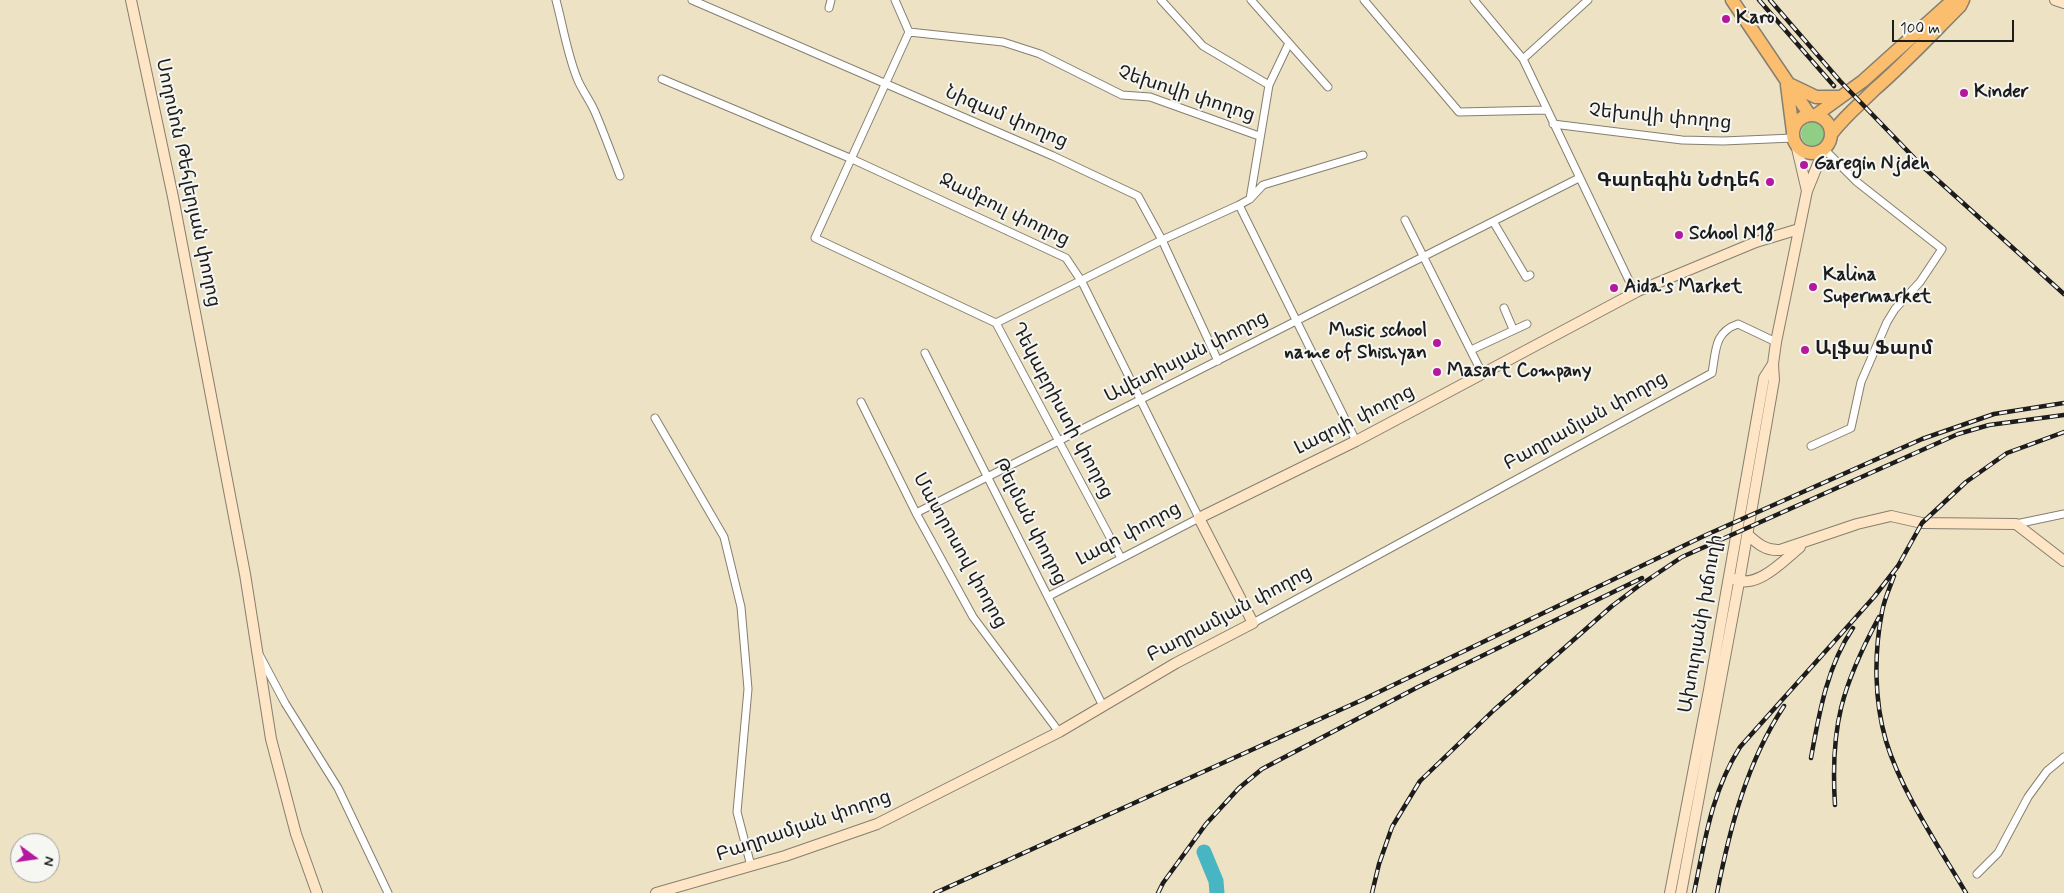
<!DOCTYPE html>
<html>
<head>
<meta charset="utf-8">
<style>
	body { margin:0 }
	#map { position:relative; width:2064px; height:893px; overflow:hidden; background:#eee2c5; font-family:Mynerve,sans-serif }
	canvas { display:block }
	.north { position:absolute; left:10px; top:833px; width:50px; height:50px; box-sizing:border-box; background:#f6f6f2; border:1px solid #9f9f9c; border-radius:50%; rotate:104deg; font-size:14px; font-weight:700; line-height:20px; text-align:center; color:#1c1c1c }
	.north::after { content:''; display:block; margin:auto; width:18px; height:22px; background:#b5179e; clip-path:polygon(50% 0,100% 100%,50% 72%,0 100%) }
	.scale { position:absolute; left:1892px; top:20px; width:122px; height:22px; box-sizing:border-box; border:2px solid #1c1c1c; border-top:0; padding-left:6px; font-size:15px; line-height:18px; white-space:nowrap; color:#1c1c1c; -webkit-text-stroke:4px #f6f6f2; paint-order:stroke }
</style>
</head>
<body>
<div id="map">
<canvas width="2064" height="893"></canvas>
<div class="north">N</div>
<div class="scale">100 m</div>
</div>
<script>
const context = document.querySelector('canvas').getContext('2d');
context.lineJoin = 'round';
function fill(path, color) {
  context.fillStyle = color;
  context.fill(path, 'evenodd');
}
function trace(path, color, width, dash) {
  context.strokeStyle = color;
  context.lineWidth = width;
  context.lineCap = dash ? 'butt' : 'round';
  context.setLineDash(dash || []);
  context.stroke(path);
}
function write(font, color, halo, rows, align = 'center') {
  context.font = font + ' Mynerve,"Noto Sans Armenian",sans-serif';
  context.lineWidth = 4;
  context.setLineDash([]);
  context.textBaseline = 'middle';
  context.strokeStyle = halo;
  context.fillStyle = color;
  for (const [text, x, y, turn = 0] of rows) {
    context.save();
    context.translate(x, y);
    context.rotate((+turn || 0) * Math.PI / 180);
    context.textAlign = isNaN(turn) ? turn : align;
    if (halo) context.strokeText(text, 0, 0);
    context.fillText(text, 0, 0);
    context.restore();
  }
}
const green = new Path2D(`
	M1801 134a12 12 0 1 1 24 0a12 12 0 1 1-24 0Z`);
const river = new Path2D(`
	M1204,852L1216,881L1217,893`);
const street = new Path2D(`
	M556,0C563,26 567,53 577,78C581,89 590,100 595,112C604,133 612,155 620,176
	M692,0L1053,156L1138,196L1162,240L1218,361
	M895,0L909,32
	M1161,0L1203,46L1269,85
	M1251,0L1328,87
	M1364,0L1459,112L1547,110
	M1474,0L1523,59L1635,293
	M829,8L831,0
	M909,32L815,238L996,323L1121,558
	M909,32L1003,42L1040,54L1122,95L1150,97L1259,136
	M1289,43L1269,85L1250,199L1239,205L1356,441
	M1523,59L1588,0
	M662,79L852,159L1066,258L1082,282L1199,518L1049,596
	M1553,124L1682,140L1723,141L1793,138
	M1250,199L1263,185L1363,155
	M1405,220L1483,375
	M1494,223L1526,277L1530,275
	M1504,308L1513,329
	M996,323L1162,240L1239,205
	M1471,350L1527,324
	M925,353L1103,706
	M861,402L916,513L973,617L1059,732
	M655,418L724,537L741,607L748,689L737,812L751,866
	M1811,446L1851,428L1861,382L1887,322L1895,309L1920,282L1942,249L1857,182L1824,149
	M916,513L1579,178
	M2016,524L2064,514
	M1253,623L1712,373C1716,351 1714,332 1738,324L1776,342
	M260,656L285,703L338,788L388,893
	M1977,874L1998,853L2028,797L2047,771L2064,757`);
const secondary = new Path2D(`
	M131,0L173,197L245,574L271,739L296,834L317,893
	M2055,0L2064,3
	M1807,191L1824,149
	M1748,535C1758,544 1766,551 1780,550L1857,524L1891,516L1922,523L2016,524L2064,561
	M1734,579C1757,590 1784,560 1800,547
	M656,893L785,856L877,824L1059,732L1176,663L1253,623L1199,518L1356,441L1638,291L1756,242L1799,229
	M1670,893L1709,690L1764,378L1773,364
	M1681,893L1739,582L1774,380L1773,364L1776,342L1807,191L1796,144`);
const highway = new Path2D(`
	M1732,0L1809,114
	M1787,85L1793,132
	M1791,85L1816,97H1840
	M1793 134a19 19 0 1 1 38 0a19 19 0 1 1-38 0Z
	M1816,115L1863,81L1953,0
	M1832,133C1845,116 1860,104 1875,89C1905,63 1932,34 1960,6L1963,0`);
const rail = new Path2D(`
	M1759,0L1834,86
	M1770,0L1840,81L1922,166L2064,294
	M1894,576C1890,587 1884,600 1882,612C1874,653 1874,700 1886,741C1901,791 1939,847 1966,893
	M1811,758C1819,714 1827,666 1853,628
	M1835,805C1830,726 1842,686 1879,617
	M935,893L1362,700L1706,535L1922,439L1994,414L2064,403
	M1158,893L1163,883L1206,824L1239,788L1262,769L1418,687L1642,578
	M1372,893L1379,864L1392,827L1420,781L1494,710L1612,606L1640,585L1682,557L1958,434L1989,425L2064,415
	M1694,893C1705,841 1711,793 1740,747L1874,597L1898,566L1922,523L1966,482L2007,453L2064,432
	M1717,893C1730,827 1747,762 1784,706`);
const markers = [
	[1726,19,5,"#b5179e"],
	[1964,93,5,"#b5179e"],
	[1804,165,5,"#b5179e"],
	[1770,182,5,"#b5179e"],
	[1679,235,5,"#b5179e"],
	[1813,287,5,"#b5179e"],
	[1614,288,5,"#b5179e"],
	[1437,343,5,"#b5179e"],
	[1805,350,5,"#b5179e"],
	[1437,372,5,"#b5179e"]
];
const poiNames = [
	["Karo",1736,19],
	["Kinder",1974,93],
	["Garegin Njdeh",1814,165],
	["Գարեգին Նժդեհ",1760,182,"right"],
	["School N18",1689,235],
	["Kalina",1823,276],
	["Supermarket",1823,298],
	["Aida's Market",1624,288],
	["Music school",1427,332,"right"],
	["name of Shishyan",1427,354,"right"],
	["Ալֆա Ֆարմ",1815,350],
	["Masart Company",1447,372]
];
const streetNames = [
	["Չեխովի փողոց",1186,95,18],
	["Նիզամ փողոց",1006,118,23],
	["Չեխովի փողոց",1660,118,5],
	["Սողոմոն Թեհլերյան փողոց",187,183,78],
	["Ջամբուլ փողոց",1004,211,26],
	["Ավետիսյան փողոց",1187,358,-27],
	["Դեկաբրիստի փողոց",1061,411,62],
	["Լազոյի փողոց",1355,421,-27],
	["Բաղրամյան փողոց",1586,422,-29],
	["Թելման փողոց",1029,522,63],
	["Լազո փողոց",1129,535,-28],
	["Մատրոսով փողոց",959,551,61],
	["Բաղրամյան փողոց",1230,615,-28],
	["Ախուրյանի խճուղի",1702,624,-80],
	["Բաղրամյան փողոց",804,827,-19]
];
fill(green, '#8fce84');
trace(river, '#47b5c2', 15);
trace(street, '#857f70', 9);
trace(secondary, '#857f70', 12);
trace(highway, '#857f70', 15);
trace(street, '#fff', 7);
trace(secondary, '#fde5c5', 10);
trace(highway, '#fabe6e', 12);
trace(rail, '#1c1c1c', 4.5);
trace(rail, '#f6f6f2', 2.5, [8]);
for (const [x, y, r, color] of markers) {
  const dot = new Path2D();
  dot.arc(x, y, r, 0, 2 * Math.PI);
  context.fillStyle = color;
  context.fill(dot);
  trace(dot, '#f6f6f2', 2);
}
write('bold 19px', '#1c1c1c', '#f6f6f2', poiNames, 'left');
write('19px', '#1c1c1c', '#f6f6f2', streetNames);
</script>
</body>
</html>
